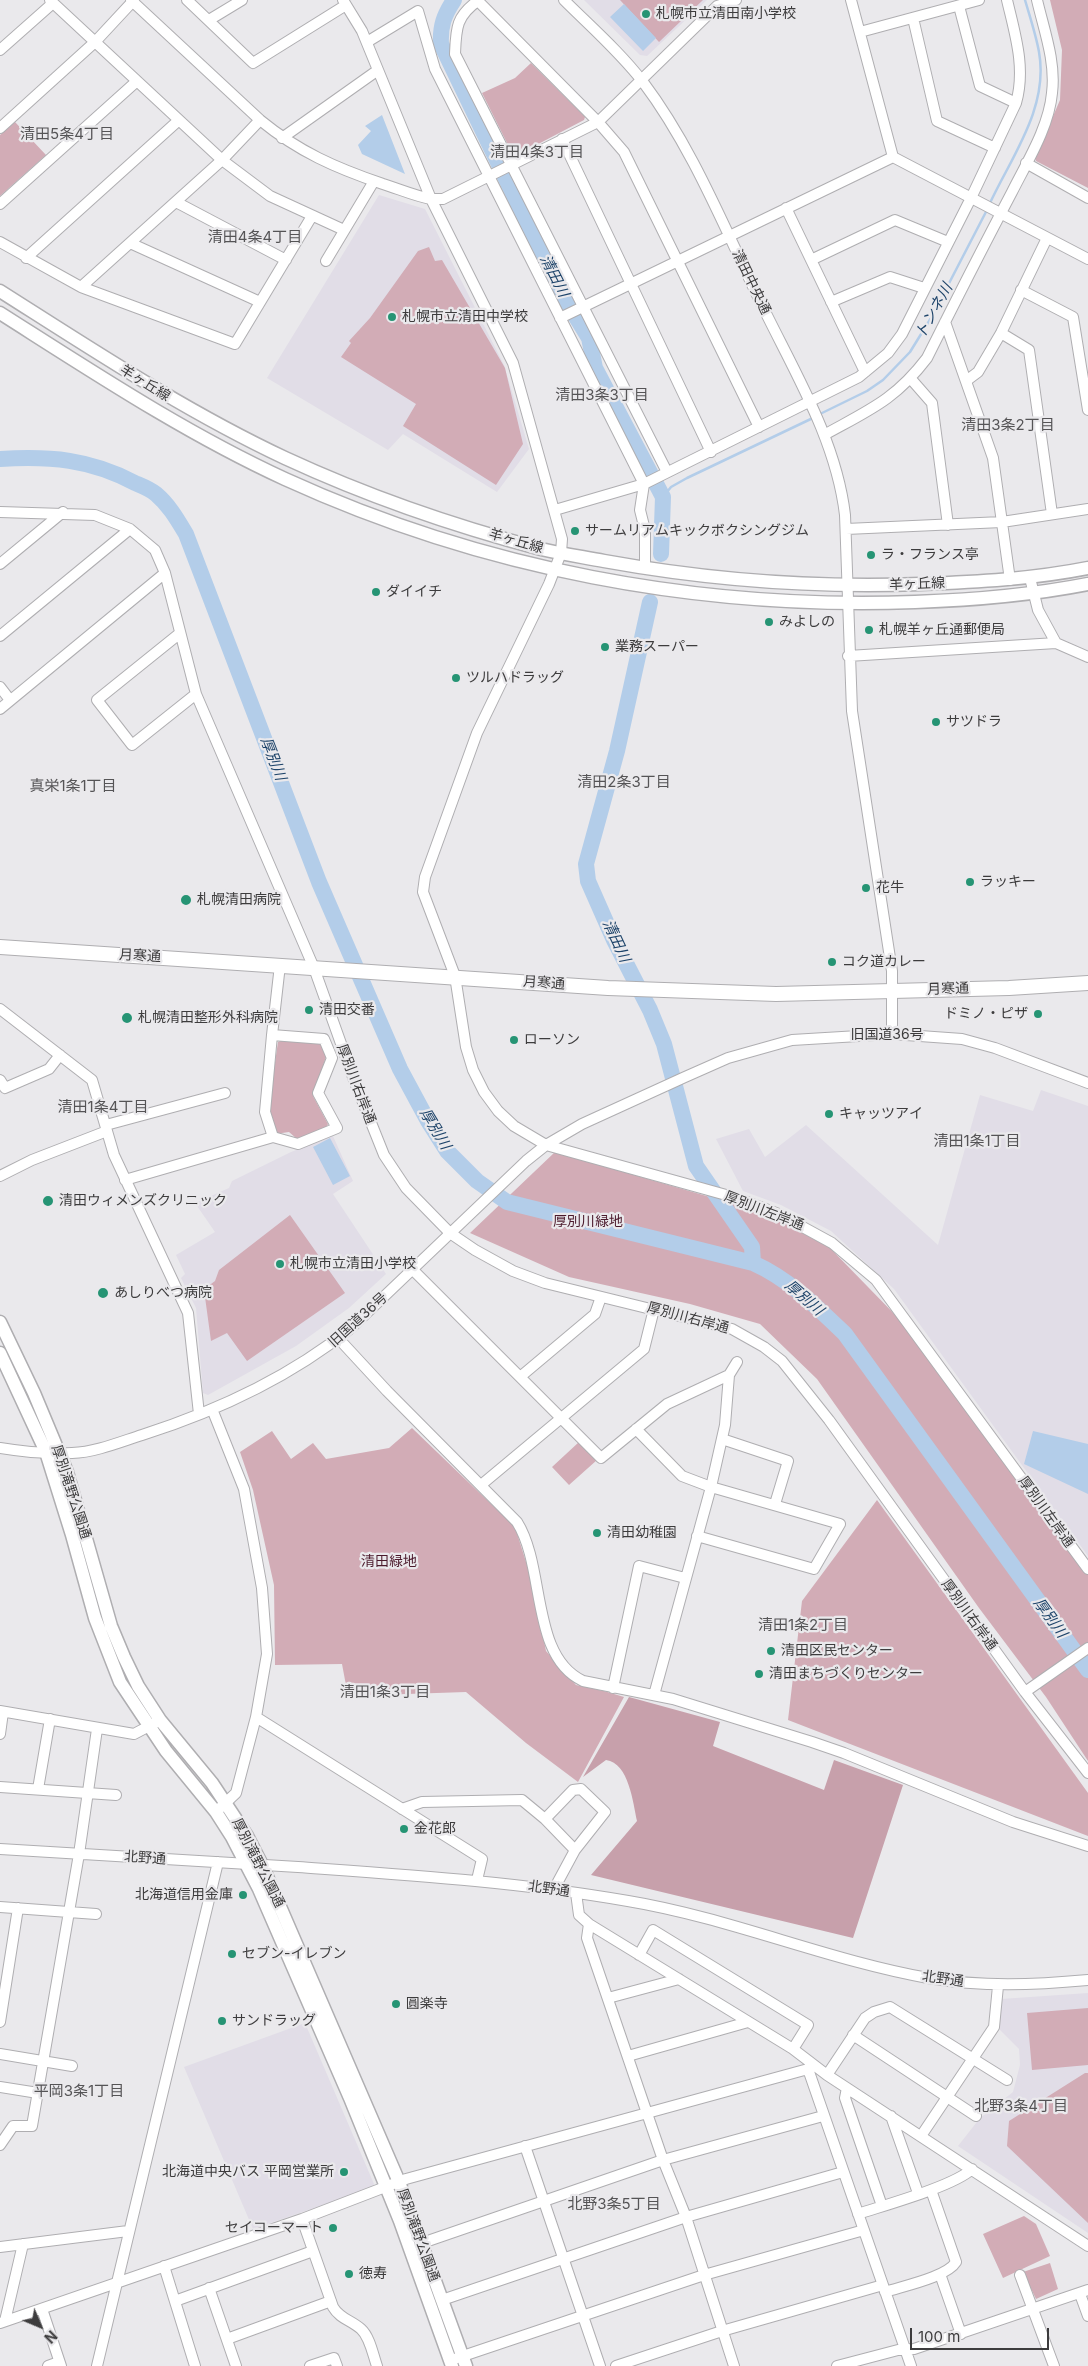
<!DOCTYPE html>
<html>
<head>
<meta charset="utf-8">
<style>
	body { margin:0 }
	#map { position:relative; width:1088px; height:2366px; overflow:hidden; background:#eae9ec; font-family:Inter,sans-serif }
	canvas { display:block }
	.north { position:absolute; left:15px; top:2301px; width:50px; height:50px; -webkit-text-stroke:4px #eae9ec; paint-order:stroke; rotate:135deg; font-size:14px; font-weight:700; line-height:20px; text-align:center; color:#3d3c3d }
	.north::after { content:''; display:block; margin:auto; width:18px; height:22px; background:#3d3c3d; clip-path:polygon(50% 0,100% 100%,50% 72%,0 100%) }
	.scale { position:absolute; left:910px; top:2328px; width:139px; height:22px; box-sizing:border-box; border:2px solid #3d3c3d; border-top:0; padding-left:6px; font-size:15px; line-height:18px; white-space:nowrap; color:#3d3c3d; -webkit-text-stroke:4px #eae9ec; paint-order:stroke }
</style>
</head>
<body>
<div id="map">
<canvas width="1088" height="2366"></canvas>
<div class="north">N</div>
<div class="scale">100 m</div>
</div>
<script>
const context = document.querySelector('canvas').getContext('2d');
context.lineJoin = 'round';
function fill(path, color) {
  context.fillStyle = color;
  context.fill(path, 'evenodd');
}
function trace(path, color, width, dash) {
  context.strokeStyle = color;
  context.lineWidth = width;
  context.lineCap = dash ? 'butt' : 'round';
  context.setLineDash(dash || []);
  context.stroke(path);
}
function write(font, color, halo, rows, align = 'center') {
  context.font = font + ' Inter,"Noto Sans JP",sans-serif';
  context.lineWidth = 4.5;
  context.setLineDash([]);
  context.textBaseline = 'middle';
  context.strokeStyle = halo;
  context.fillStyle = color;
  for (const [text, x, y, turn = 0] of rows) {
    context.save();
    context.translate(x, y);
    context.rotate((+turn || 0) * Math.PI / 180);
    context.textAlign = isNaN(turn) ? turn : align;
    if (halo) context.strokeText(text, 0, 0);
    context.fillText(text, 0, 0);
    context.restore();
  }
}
const built = new Path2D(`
	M584,0H707L647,56L640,55Z
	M379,195L425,209L504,365L529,449L497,492L403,434L388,450L267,378Z
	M1041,1090L1088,1106V1556L894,1289L831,1231L781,1205L743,1191L716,1139L749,1129L765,1157L806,1125L938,1245L980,1095L1033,1111Z
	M333,1136L353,1181L333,1194L386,1274L349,1308L296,1346L208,1395L203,1393L196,1308L181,1278L185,1274L176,1255L215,1232L195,1203L229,1188L232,1181L291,1152Z
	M1088,1993V2233L958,2146L980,2118L1013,2092L1020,2065L1019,2049L999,2029L1001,1999Z
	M305,2023L374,2184L372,2188L253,2229L184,2067Z`);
const green = new Path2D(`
	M620,0H703L659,42Z
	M1050,0H1088V188L1036,161L1035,158L1060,100L1062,50Z
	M531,63L585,117L584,120L523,152L512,153L482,93L515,78Z
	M15,122L46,155L0,196V135Z
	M429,247L435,261L442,260L505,368L523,444L496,485L403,426L416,404L341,357L351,343L349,341L370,318L418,251Z
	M283,1040L321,1042L327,1054L313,1096L328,1124L326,1128L297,1139L289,1132L275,1134L268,1109L278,1042Z
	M555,1152L765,1213L830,1248L906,1326L1088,1575V1761L1046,1697L979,1608L817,1379L760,1324L690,1304L569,1277L470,1233Z
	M290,1215L345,1293L247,1361L227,1333L211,1341L205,1297L207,1287L215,1281L219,1270Z
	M412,1428L515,1527L532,1581L546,1651L576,1685L604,1691L624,1697L578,1782L526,1743L466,1692L348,1696L342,1664L275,1665L274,1585L253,1490L240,1452L272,1431L291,1459L313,1443L326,1459L389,1448Z
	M579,1442L597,1460L569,1485L552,1467Z
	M877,1500L1088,1793V1836L788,1720L802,1601Z
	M1088,2008V2065L1032,2070L1027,2013Z
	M1085,2073H1088V2223L1007,2146L1009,2121Z
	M1024,2216L1036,2224L1050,2256L1003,2278L983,2234Z
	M1050,2263L1058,2289L1036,2299L1023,2272Z`);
const forest = new Path2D(`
	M629,1697L720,1722L713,1746L824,1790L834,1760L903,1785L853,1938L591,1875L637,1821C633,1803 629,1763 606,1760L583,1777Z`);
const water = new Path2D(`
	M624,4L656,38L643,51L610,17Z
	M382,115L405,174L362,154L358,145L371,131L365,126Z
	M330,1138L350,1176L333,1185L313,1147Z
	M1033,1431L1088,1444V1494L1024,1464Z`);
const stream = new Path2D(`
	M990,203C1012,156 1049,107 1039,52C1036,35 1030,17 1025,0
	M820,414L867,391L883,380L910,352L931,318L988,208
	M663,497L671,487L687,478L815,417`);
const river = new Path2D(`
	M454,0C444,15 440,26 441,44L560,291L589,338L595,368L663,497L661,554
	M0,459C50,456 90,459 135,483C142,486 150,489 156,494C169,505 177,519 186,534L319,882L400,1069L428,1121L447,1151L477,1181L507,1202L753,1263C789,1279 817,1307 845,1334L1088,1670
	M650,602L617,751L586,864L588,881L614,940L650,1010L664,1044L696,1166L752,1247L753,1263`);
const minor = new Path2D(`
	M50,0L222,160L270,196L344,230
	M131,0L260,120C299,152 336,168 383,184C399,189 415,196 431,199H443L598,122L717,6L736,0
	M187,0L253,63L346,5
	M343,0L362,31L431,199L513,363L562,539L561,553L549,584L477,733L425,877L423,892L455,976L466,1047L473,1070L484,1092L498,1111L514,1126L546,1145L737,1198L779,1214L832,1243L876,1280L1088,1569
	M479,0C456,16 456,28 455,54L667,472
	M564,0C590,26 620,52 643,82C692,147 723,225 759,299C792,368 836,438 845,515L852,711L892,971V1034
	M851,0L893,157L1088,259
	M478,1L598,122L624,152L759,427
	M959,6L980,86L1016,103
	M913,18L937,121L995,148
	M209,20L242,0
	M860,32L979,0
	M367,42L418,11L435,69L644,484L640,510L645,530V568
	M0,50L53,3
	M0,128L95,42L134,0
	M282,138L378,70
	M562,139L711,452
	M1026,163L1088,198
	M176,202L286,260
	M0,204L137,81
	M786,208L865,372
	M0,242L81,287L235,344L312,216
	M130,243L260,302
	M26,258L179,120
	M811,260L895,220L948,242
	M326,261L374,181
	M81,287L222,160L260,120
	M1021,290L1073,317L1088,410
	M831,302L890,277L924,288
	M560,318L893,157
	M945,322L993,458L1010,580
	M1001,333L1029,350L1052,514
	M911,379L932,403L948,525
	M966,381L978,372L1001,333L1047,238
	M824,435C869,410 895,400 927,358C955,302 983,247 1012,192C1027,162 1049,127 1052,93C1056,62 1044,30 1037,0
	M555,510L644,484L859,377L888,353L902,334L971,198L1016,103C1026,68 1015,34 1007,0
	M0,512L95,515L130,529L155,550L165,573L196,694L314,968L354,1080L384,1155L406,1188L450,1233L475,1250L513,1271L545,1283L732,1329L764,1347L782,1361L829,1420L1025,1692L1088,1773
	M846,529L1002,522L1088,509
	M0,564L63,512
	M1030,578L1038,610L1056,643L1088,657
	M179,634L97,700L132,745L196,694
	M0,636L130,529
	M848,656L1056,643
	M0,687L10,700
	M0,709L165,573
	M0,1009L92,1080L114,1155L188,1313L199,1414
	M272,1035L265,1112L273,1137
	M0,1080L5,1088L49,1069L60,1055
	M106,1125L225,1093
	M0,1176L32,1160L107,1131
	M125,1180L273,1137L298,1144L337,1128L318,1093L332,1058L324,1039L272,1035L280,965
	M412,1269L601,1458L667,1404L729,1375
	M338,1338L387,1391L517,1522C546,1568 530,1656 583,1681L673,1699L812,1742L844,1753L1013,1822L1088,1846
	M520,1377L595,1314L601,1297
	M212,1409L244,1489L262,1588L267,1654L256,1717L236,1793L220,1808
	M636,1429L682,1476L711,1487L840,1524L814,1569L697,1536
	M722,1439L788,1461L775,1504
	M0,1448C24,1452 48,1454 72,1453C96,1452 120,1442 142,1435C217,1411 290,1377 351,1328L526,1161L546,1145L582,1124L685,1077L728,1058L792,1040L892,1034L962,1039L995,1048L1088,1083
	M481,1485L644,1349L654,1309
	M613,1688L639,1566L685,1578
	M1025,1692L1088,1648
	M654,1695L711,1487L725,1425L729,1375L737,1362
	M0,1711L134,1734L155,1723
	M256,1717L482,1859L477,1880
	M0,1734L3,1712
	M0,1787L116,1795
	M38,1789L50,1719
	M402,1809L422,1802L522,1800L545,1819L575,1850L554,1889
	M545,1819L573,1790L581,1789L605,1812L575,1850
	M0,1849C99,1855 199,1861 298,1867C409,1875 519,1882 628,1901C730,1918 827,1960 928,1978C982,1987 1034,1985 1088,1980
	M576,1893L579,1915L589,1924L793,2049L827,2075L1088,2246
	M0,1907L96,1914
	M589,1924L587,1938L663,2160L686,2217L734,2366
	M639,1955L653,1930L808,2025L793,2049
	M608,1998L679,1979
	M0,2022L18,1908
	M853,2035L976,2116
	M0,2054L72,2066
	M628,2056L748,2022
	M811,2064L808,2069L911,2366
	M827,2075L865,2018L874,2012L890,2007L1007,2080
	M0,2087L38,2093
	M847,2088L845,2098L882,2206
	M891,2116L918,2193
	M921,2136L994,2027L998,1986
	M0,2145L13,2126H32L79,1854L97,1729
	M525,2146L600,2366
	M858,2214C885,2205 954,2186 972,2169
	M302,2219L333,2307C340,2319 351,2320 361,2329C370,2337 373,2355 377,2366
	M422,2243L663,2160L823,2116
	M0,2247L128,2231
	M164,2266L195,2366
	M940,2274L961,2334
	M1020,2275L1054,2366
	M209,2288L236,2366
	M885,2292C903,2286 947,2277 956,2262L931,2190
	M1080,2294L1088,2316
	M442,2300L686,2217L843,2172
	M175,2301L313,2251
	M42,2309L61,2366
	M5,2321L23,2244
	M0,2323L302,2219L406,2179L808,2069
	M227,2339L331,2301
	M457,2358L704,2275L864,2230
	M48,2366L59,2362
	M97,2366L218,1862
	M310,2366L334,2358L337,2366
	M616,2366L722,2331L883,2285
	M837,2366L898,2350L914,2349L1088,2290`);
const major = new Path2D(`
	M0,291C93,350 185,411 285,458C367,496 454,526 541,549C562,554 583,557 604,561C709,580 814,588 921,584C977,582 1033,579 1088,568
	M0,313C93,372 185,433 285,479C482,569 699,610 915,602C973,600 1032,595 1088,584
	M0,1322L34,1393L67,1472L111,1626L124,1657L138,1686L160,1720L212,1783L247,1836L262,1865L399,2182L466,2366
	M0,1353L46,1452L72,1535L95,1618L120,1682L166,1751L216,1812L232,1837L259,1889L350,2098L400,2221L452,2366`);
const highway = new Path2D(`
	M0,947L608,988L776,994L1009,988L1088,983`);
const markers = [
	[646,14,5,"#269474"],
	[392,317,5,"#269474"],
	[575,531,5,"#269474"],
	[871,555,5,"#269474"],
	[376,592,5,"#269474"],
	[769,622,5,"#269474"],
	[869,630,5,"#269474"],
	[605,647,5,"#269474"],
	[456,678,5,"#269474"],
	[936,722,5,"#269474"],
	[970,882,5,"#269474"],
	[866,888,5,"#269474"],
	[186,900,6,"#269474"],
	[832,962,5,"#269474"],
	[309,1010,5,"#269474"],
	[1038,1014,5,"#269474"],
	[127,1018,6,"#269474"],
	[514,1040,5,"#269474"],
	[829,1114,5,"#269474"],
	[48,1201,6,"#269474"],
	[280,1264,5,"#269474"],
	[103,1293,6,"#269474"],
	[597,1533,5,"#269474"],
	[771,1651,5,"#269474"],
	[759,1674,5,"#269474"],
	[404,1829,5,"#269474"],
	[243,1895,5,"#269474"],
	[232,1954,5,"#269474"],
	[396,2004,5,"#269474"],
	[222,2021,5,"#269474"],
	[344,2172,5,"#269474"],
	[333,2228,5,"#269474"],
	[349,2274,5,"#269474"]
];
const poiNames = [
	["札幌市立清田南小学校",656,14],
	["札幌市立清田中学校",402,317],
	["サームリアムキックボクシングジム",585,531],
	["ラ・フランス亭",881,555],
	["ダイイチ",386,592],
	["みよしの",779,622],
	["札幌羊ヶ丘通郵便局",879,630],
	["業務スーパー",615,647],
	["ツルハドラッグ",466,678],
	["サツドラ",946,722],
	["ラッキー",980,882],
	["花牛",876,888],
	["札幌清田病院",197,900],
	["コク道カレー",842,962],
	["清田交番",319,1010],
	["ドミノ・ピザ",1028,1014,"right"],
	["札幌清田整形外科病院",138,1018],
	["ローソン",524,1040],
	["キャッツアイ",839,1114],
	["清田ウィメンズクリニック",59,1201],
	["札幌市立清田小学校",290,1264],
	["あしりべつ病院",114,1293],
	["清田幼稚園",607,1533],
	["清田区民センター",781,1651],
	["清田まちづくりセンター",769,1674],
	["金花郎",414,1829],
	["北海道信用金庫",233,1895,"right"],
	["セブン-イレブン",242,1954],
	["圓楽寺",406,2004],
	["サンドラッグ",232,2021],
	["北海道中央バス 平岡営業所",334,2172,"right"],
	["セイコーマート",323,2228,"right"],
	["徳寿",359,2274]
];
const streetNames = [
	["清田中央通",751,282,64],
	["羊ヶ丘線",145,383,32],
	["羊ヶ丘線",516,541,16],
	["羊ヶ丘線",917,584,-2],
	["月寒通",140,956,3],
	["月寒通",544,983,4],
	["月寒通",948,989,-2],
	["旧国道36号",887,1035],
	["厚別川右岸通",356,1084,69],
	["厚別川左岸通",764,1211,21],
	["厚別川右岸通",688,1318,15],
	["旧国道36号",358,1320,-42],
	["厚別滝野公園通",71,1492,72],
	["厚別川左岸通",1046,1512,54],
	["厚別川右岸通",969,1615,54],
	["北野通",145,1858,4],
	["厚別滝野公園通",258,1863,63],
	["北野通",549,1889,8],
	["北野通",943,1979,8],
	["厚別滝野公園通",418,2235,70]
];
const parkNames = [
	["厚別川緑地",588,1222],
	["清田緑地",389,1562]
];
const neighbourhoodNames = [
	["清田5条4丁目",67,134],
	["清田4条3丁目",537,152],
	["清田4条4丁目",255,237],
	["清田3条3丁目",602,395],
	["清田3条2丁目",1008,425],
	["清田2条3丁目",624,782],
	["真栄1条1丁目",73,786],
	["清田1条4丁目",103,1107],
	["清田1条1丁目",977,1141],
	["清田1条2丁目",803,1625],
	["清田1条3丁目",385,1692],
	["平岡3条1丁目",79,2091],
	["北野3条4丁目",1021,2106],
	["北野3条5丁目",614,2204]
];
const waterNames = [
	["清田川",554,276,63],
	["トンネ川",934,311,-61],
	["厚別川",273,759,69],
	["清田川",616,941,65],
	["厚別川",435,1129,59],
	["厚別川",804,1298,41],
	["厚別川",1050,1618,54]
];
fill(built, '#e1dde7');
fill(green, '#d2acb6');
fill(forest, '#c7a0ab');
fill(water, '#b3cde9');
trace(stream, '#b3cde9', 2.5);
trace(river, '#b3cde9', 16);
trace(minor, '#afaeb1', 12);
trace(major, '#afaeb1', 15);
trace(highway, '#afaeb1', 16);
trace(minor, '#fff', 10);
trace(major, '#fff', 12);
trace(highway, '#fff', 14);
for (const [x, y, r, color] of markers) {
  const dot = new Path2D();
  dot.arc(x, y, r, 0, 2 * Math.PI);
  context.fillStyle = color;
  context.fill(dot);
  trace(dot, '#eae9ec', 2);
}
write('14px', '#3d3c3d', '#eae9ec', poiNames, 'left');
write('14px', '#3d3c3d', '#eae9ec', streetNames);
write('14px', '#4b1a2c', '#eae9ec', parkNames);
write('15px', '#555456', '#eae9ec', neighbourhoodNames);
write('italic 15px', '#1e446a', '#eae9ec', waterNames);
</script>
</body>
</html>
